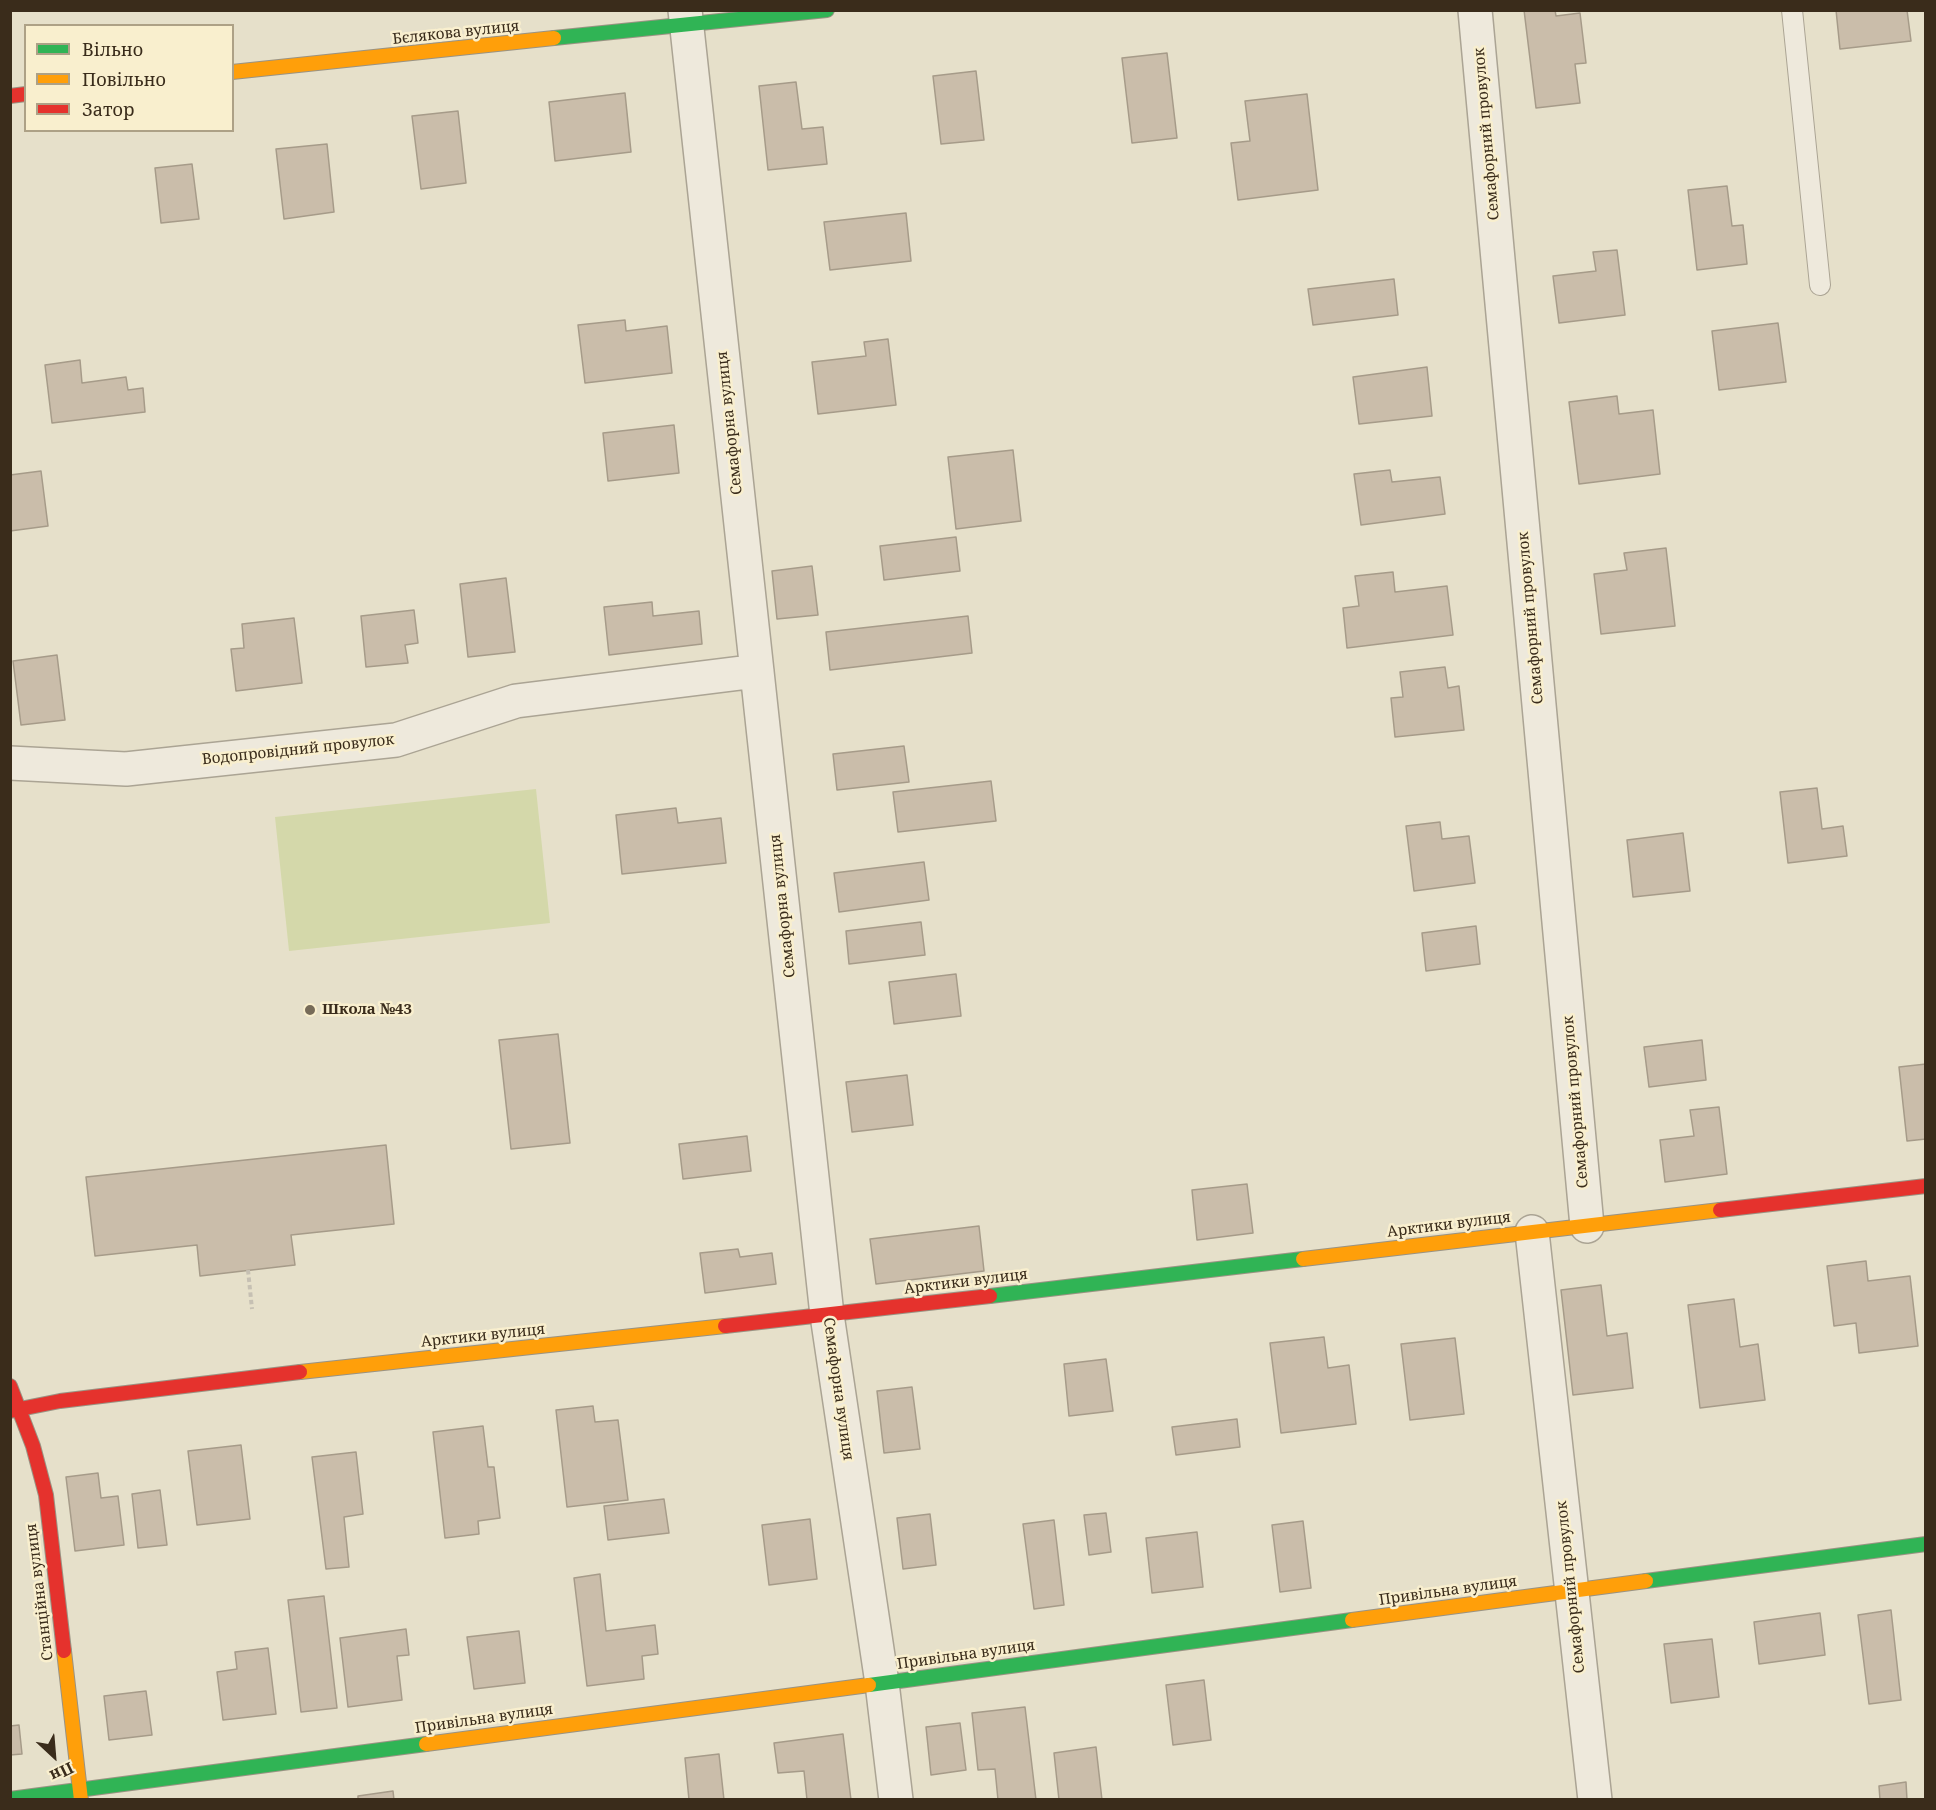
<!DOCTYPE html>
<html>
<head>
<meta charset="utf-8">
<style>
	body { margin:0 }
	#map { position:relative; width:1936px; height:1810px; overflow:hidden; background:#e6e0ca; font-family:"Noto Serif",serif }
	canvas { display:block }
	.frame { position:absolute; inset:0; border:12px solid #3a2c1b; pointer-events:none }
	.legend { position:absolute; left:24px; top:24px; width:210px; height:108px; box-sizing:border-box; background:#f9efce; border:2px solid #ada186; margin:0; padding:8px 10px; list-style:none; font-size:18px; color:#3a2c1b }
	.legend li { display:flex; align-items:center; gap:12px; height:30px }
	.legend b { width:30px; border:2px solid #ada186 }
	.north { position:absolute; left:24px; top:1726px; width:60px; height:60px; -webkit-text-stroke:4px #f9efce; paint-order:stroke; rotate:154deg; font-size:16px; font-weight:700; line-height:24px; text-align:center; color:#3a2c1b }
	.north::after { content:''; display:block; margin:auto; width:21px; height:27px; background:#3a2c1b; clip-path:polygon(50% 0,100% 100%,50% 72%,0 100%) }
</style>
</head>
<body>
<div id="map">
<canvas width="1936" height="1810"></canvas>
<div class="frame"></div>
<ul class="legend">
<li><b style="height:8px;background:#30b455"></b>Вільно</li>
<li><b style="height:8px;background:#ff9f0a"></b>Повільно</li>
<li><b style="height:8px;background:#e5322d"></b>Затор</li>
</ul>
<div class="north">Пн</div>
</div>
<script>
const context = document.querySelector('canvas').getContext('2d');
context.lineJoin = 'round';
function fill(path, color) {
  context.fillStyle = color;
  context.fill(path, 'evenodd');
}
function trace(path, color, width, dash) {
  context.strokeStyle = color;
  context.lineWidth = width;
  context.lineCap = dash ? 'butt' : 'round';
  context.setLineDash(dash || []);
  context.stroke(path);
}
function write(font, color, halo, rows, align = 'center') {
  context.font = font + ' "Noto Serif",serif';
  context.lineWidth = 5;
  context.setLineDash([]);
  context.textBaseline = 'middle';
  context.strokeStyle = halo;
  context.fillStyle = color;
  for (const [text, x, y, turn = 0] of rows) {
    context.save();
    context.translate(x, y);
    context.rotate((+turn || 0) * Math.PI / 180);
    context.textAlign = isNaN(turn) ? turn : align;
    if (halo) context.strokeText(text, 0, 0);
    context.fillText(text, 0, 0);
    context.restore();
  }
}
const green = new Path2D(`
	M536,789L550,923L289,951L275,817Z`);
const building = new Path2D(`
	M1524,10H1555L1556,16L1580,13L1586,63L1575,64L1580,103L1536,108Z
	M1836,10H1907L1911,41L1840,49Z
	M1167,53L1177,138L1132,143L1122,58Z
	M976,71L984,140L941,144L933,76Z
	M796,82L802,129L823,127L827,164L768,170L759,86Z
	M625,93L631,152L555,161L549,102Z
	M1307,94L1318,190L1238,200L1231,143L1250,141L1245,101Z
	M458,111L466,183L421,189L412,116Z
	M327,144L334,212L284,219L276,149Z
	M192,164L199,219L161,223L155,168Z
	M1727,186L1732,226L1743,225L1747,264L1697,270L1688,190Z
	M906,213L911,261L830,270L824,222Z
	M1617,250L1625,315L1559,323L1553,276L1596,271L1593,252Z
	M1394,279L1398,315L1313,325L1308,289Z
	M625,320L626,331L667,326L672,373L585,383L578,325Z
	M1778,323L1786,382L1719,390L1712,331Z
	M888,339L896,405L818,414L812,362L866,356L864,342Z
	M80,360L82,383L126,377L128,390L143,388L145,412L52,423L45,365Z
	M1427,367L1432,416L1359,424L1353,377Z
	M1617,396L1619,414L1653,410L1660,474L1579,484L1569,402Z
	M674,425L679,473L608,481L603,433Z
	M1013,450L1021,521L956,529L948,457Z
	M1390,470L1392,482L1440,477L1445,514L1361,525L1354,474Z
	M41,471L48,526L10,531V475Z
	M956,537L960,571L884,580L880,546Z
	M1666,548L1675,626L1601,634L1594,574L1627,570L1624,553Z
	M812,566L818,615L777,619L772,571Z
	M1393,572L1395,592L1447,586L1453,635L1347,648L1343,608L1359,606L1355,576Z
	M506,578L515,652L468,657L460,584Z
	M652,602L653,616L699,611L702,644L609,655L604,607Z
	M414,610L418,643L405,645L408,663L366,667L361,616Z
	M968,616L972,653L830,670L826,632Z
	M294,618L302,683L236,691L231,649L244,648L242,624Z
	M57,655L65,720L21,725L13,661Z
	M1445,667L1448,688L1459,686L1464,730L1395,737L1391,698L1403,697L1400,672Z
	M904,746L909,782L837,790L833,754Z
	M991,781L996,821L898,832L893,792Z
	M1817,788L1822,829L1843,826L1847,856L1788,863L1780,792Z
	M676,808L678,823L721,818L726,863L622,874L616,815Z
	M1440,822L1442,839L1469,836L1475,883L1414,891L1406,826Z
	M1683,833L1690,891L1633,897L1627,840Z
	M924,862L929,900L839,912L834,873Z
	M921,922L925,955L849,964L846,931Z
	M1476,926L1480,964L1426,971L1422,933Z
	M956,974L961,1016L894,1024L889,982Z
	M558,1034L570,1143L511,1149L499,1040Z
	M1702,1040L1706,1080L1649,1087L1644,1047Z
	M1926,1064V1139L1907,1141L1899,1067Z
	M907,1075L913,1125L852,1132L846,1082Z
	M1719,1107L1727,1174L1665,1182L1660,1140L1694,1136L1690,1110Z
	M747,1136L751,1171L683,1179L679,1144Z
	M386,1145L394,1224L291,1235L295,1265L200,1276L197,1245L95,1256L86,1177Z
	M1247,1184L1253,1233L1197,1240L1192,1190Z
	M979,1226L984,1271L876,1284L870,1239Z
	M738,1249L740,1257L772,1253L776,1284L705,1293L700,1253Z
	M1866,1261L1868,1281L1910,1276L1918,1346L1859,1353L1856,1323L1834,1326L1827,1266Z
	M1601,1285L1607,1336L1627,1333L1633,1388L1573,1395L1561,1290Z
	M1734,1299L1740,1347L1758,1344L1765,1400L1700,1408L1688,1305Z
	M1324,1337L1328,1368L1349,1365L1356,1424L1281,1433L1270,1343Z
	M1455,1338L1464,1414L1410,1420L1401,1344Z
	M1106,1359L1113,1411L1069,1416L1064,1364Z
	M912,1387L920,1449L884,1453L877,1391Z
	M593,1406L595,1422L618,1420L628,1500L567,1507L556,1410Z
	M1237,1419L1240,1447L1176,1455L1172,1427Z
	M483,1426L488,1467H494L500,1518L478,1521L479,1534L445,1538L433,1432Z
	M241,1445L250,1519L197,1525L188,1451Z
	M356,1452L363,1514L344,1517L349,1567L326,1569L312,1457Z
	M98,1473L101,1498L118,1496L124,1545L75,1551L66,1477Z
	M160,1490L167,1545L138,1548L132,1494Z
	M664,1499L669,1533L608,1540L604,1506Z
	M1106,1513L1111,1552L1089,1555L1084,1515Z
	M930,1514L936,1565L903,1569L897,1518Z
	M810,1519L817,1579L769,1585L762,1525Z
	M1054,1520L1064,1605L1034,1609L1023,1524Z
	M1303,1521L1311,1588L1280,1592L1272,1525Z
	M1197,1532L1203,1587L1152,1593L1146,1538Z
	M600,1574L606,1631L655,1625L658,1654L642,1656L644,1679L587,1686L574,1578Z
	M324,1596L337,1708L301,1712L288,1600Z
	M1891,1610L1901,1700L1869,1704L1858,1615Z
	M1820,1613L1825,1655L1759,1664L1754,1622Z
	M406,1629L409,1655L397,1656L402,1700L348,1707L340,1638Z
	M519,1631L525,1683L474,1689L467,1637Z
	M1712,1639L1719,1697L1671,1703L1664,1644Z
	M268,1648L276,1714L223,1720L217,1672L237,1669L235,1652Z
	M1204,1680L1211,1740L1173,1745L1166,1685Z
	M146,1691L152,1735L109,1740L104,1696Z
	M1025,1707L1036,1800H998L995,1769L978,1770L972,1713Z
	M960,1723L966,1770L931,1775L926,1727Z
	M19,1725L22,1754L10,1755V1726Z
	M843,1734L851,1800H807L804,1771L778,1773L774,1743Z
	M1096,1747L1102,1800H1059L1054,1753Z
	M719,1754L724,1800H689L685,1758Z
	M1906,1782L1907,1800H1880L1879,1786Z
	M393,1791L394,1800H358V1796Z`);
const path = new Path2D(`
	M248,1270L252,1309`);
const lane = new Path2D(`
	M1792,10L1820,285`);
const street = new Path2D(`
	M685,10L827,1315L882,1683L896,1800
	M1475,10L1587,1226
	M10,763L126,769L396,740L516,701L757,671
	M1532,1232L1595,1800`);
const fast = new Path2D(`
	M554,38L827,10
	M990,1296L1303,1259
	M1646,1581L1926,1544
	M869,1685L1352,1620
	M10,1799L426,1744`);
const slow = new Path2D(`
	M232,72L554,38
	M1303,1259L1720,1210
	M300,1372L725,1326
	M1352,1620L1646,1581
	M64,1651L81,1800
	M426,1744L869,1685`);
const jam = new Path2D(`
	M10,96L26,94
	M1720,1210L1926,1186
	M725,1326L990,1296
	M10,1386L33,1446L46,1495L64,1651
	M10,1411L60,1401L300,1372`);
const markers = [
	[310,1010,6,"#766b58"]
];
const streetNames = [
	["Бєлякова вулиця",456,33,-6],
	["Семафорний провулок",1487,134,-95],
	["Семафорна вулиця",730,423,-96],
	["Семафорний провулок",1531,618,-95],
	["Водопровідний провулок",298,750,-6],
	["Семафорна вулиця",783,906,-96],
	["Семафорний провулок",1576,1102,-95],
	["Арктики вулиця",1449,1225,-7],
	["Арктики вулиця",966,1282,-7],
	["Арктики вулиця",483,1336,-6],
	["Семафорна вулиця",838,1389,82],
	["Семафорний провулок",1571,1587,-96],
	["Привільна вулиця",1448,1591,-8],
	["Станційна вулиця",40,1592,-97],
	["Привільна вулиця",966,1655,-8],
	["Привільна вулиця",484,1719,-8]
];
const poiNames = [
	["Школа №43",322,1010]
];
fill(green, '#d4d8aa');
fill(building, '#cabdaa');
trace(building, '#a69b89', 1.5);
trace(lane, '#aba494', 22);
trace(street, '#aba494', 36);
trace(fast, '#9a9383', 16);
trace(slow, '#9a9383', 16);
trace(jam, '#9a9383', 16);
trace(path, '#c6c0b3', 4, [4.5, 3]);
trace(lane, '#eee9dc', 20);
trace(street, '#eee9dc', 33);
trace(fast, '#30b455', 14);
trace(slow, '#ff9f0a', 14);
trace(jam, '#e5322d', 14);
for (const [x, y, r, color] of markers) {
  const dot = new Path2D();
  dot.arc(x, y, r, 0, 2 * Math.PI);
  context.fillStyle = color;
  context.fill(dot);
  trace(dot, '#f9efce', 2);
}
write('15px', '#3a2c1b', '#f9efce', streetNames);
write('bold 15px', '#3a2c1b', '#f9efce', poiNames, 'left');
</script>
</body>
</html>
